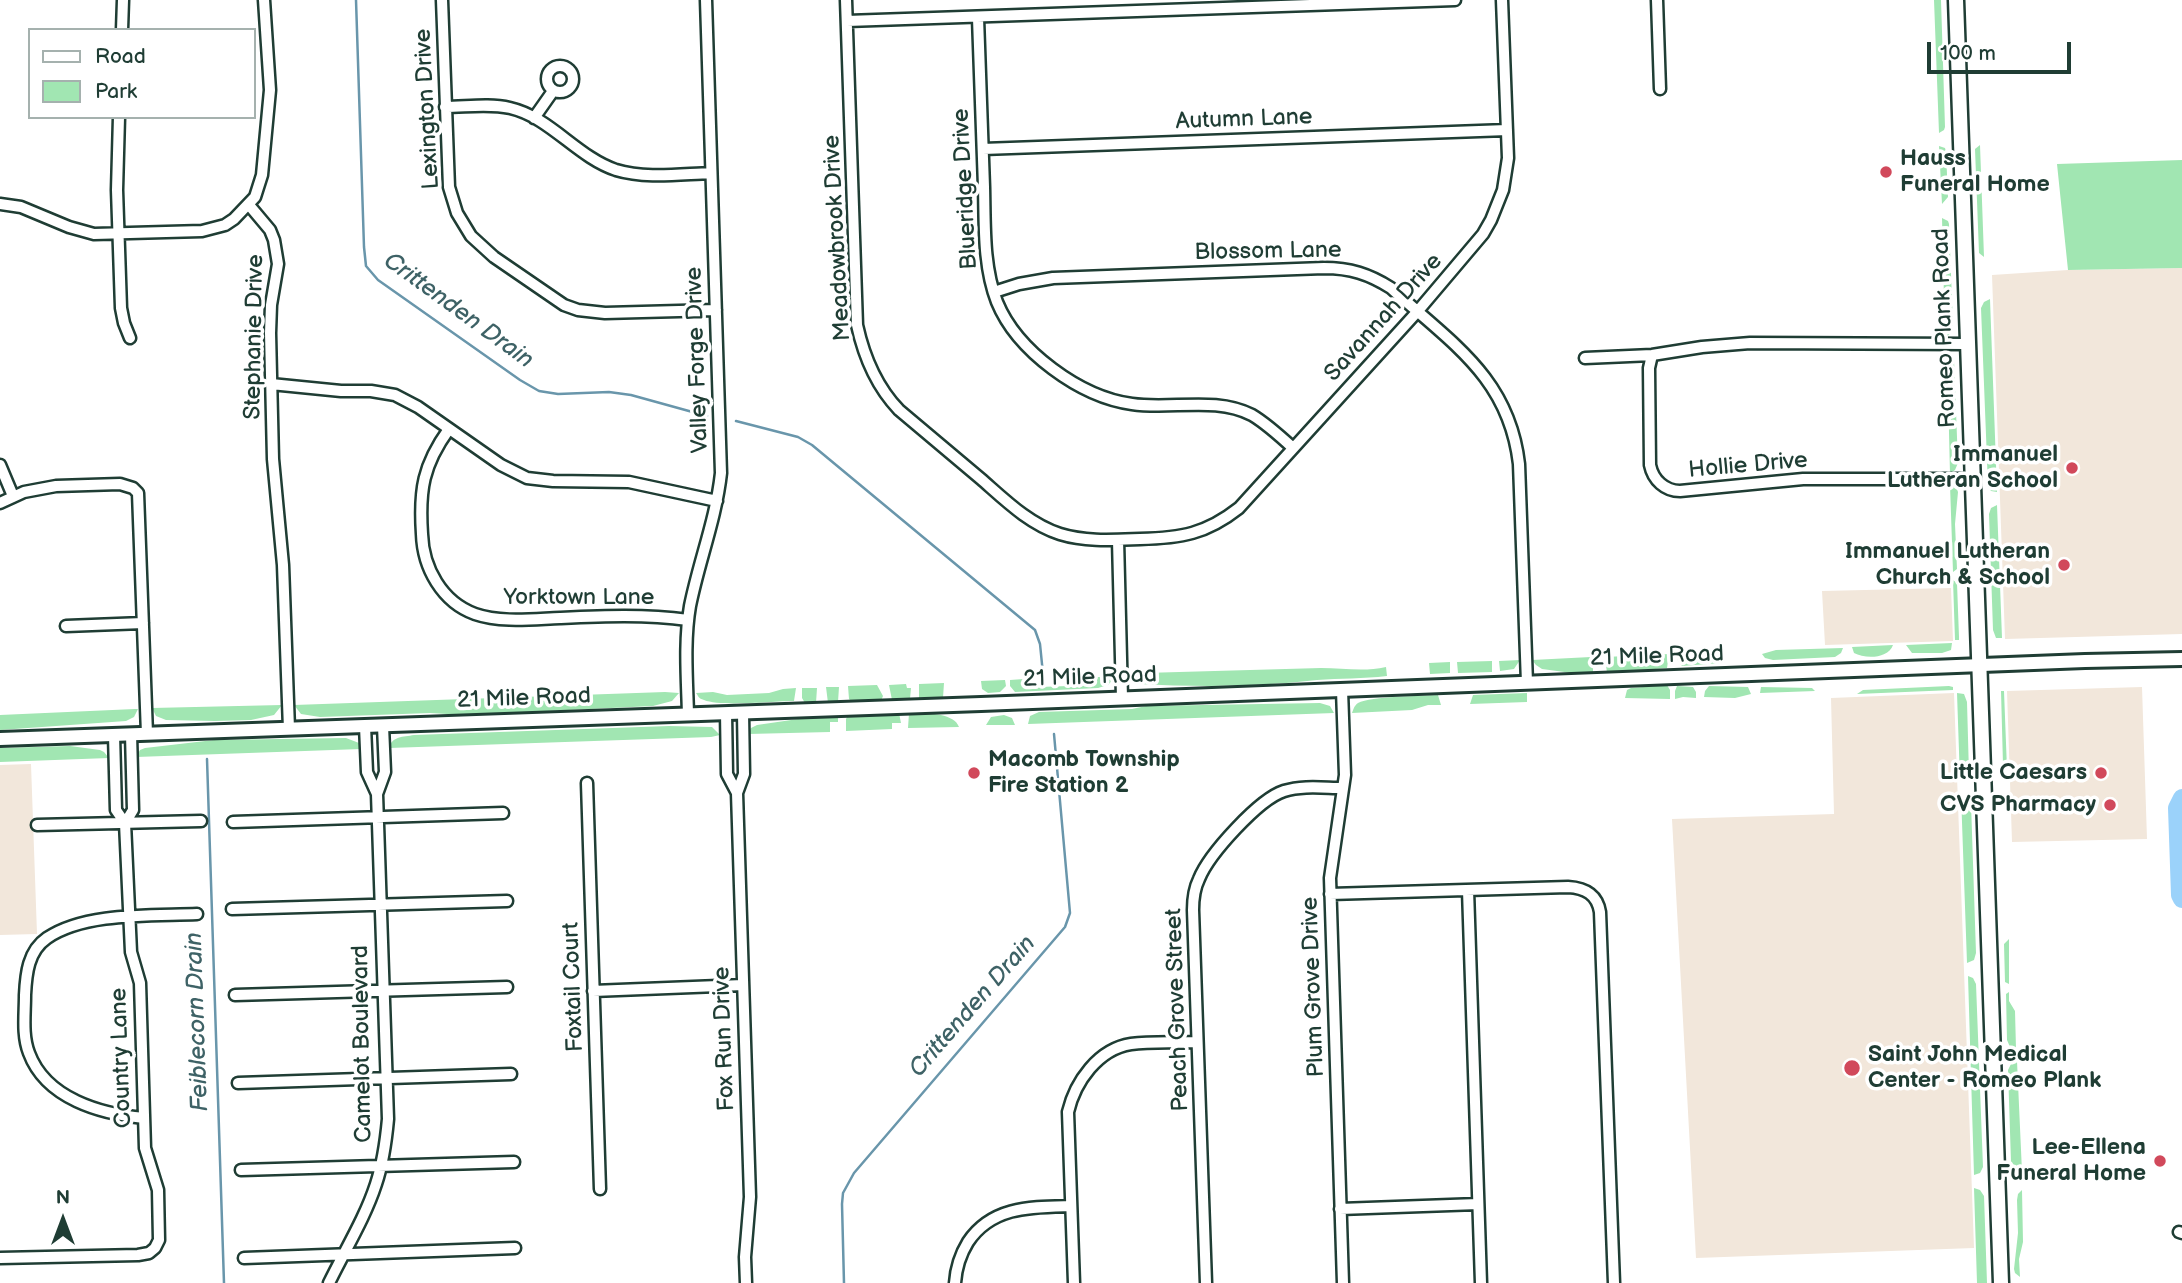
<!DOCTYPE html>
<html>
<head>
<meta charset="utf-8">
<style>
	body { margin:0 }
	#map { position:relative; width:2182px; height:1283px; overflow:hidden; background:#fff; font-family:"Balsamiq Sans",sans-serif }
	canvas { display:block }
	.legend { position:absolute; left:28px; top:28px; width:228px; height:91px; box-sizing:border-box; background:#fff; border:2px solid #a5b1ae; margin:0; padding:9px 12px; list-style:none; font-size:21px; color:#1f3d34 }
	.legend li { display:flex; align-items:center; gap:14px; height:35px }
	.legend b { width:35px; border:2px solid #a5b1ae }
	.north { position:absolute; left:28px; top:1185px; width:70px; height:70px; -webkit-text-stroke:5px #fff; paint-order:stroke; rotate:0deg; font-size:19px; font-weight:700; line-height:28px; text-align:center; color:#1f3d34 }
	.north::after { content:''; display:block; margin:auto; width:24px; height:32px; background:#1f3d34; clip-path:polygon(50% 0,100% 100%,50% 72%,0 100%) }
	.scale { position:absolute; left:1927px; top:42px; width:144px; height:32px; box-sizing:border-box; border:4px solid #1f3d34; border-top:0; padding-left:9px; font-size:21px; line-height:24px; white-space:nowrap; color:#1f3d34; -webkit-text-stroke:5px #fff; paint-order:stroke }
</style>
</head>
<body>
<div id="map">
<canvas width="2182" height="1283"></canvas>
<ul class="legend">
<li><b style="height:9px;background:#fff"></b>Road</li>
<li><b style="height:19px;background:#a1e6b2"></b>Park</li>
</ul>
<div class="north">N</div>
<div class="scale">100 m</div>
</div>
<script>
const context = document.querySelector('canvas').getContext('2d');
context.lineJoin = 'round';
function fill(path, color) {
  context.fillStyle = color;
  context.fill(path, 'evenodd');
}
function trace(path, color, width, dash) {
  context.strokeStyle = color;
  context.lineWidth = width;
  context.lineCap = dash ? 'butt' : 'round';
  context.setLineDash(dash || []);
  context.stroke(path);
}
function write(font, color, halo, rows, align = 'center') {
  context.font = font + ' "Balsamiq Sans",sans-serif';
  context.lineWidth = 7;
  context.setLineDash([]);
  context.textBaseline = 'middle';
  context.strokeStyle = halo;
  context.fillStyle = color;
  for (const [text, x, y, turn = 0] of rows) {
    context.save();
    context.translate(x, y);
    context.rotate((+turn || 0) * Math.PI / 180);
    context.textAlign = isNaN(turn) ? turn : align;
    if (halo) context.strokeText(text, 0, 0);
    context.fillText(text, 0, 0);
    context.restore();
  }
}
const built = new Path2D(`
	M2182,268V634L2005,639L1992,275L2068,270Z
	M1951,588L1953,641L1825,645L1822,591Z
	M2142,687L2147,839L2012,842L2007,691Z
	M1954,693L1974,1248L1696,1258L1672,819L1834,814L1831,698Z
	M31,764L37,934L0,935V765Z`);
const green = new Path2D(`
	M1934,0H1941L1945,127L1944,130L1939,133Z
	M1980,145L1984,257L1979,253L1975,149Z
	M1939,146L1945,148L1946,152L1948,197L1942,204Z
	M2182,160V268L2068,270L2057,164Z
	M1942,218L1948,221L1949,224L1953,325L1952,332L1945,338Z
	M1990,299L1997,492L1991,491L1988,486L1981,308L1984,302Z
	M1947,350L1954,360L1958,463L1955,470L1950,474Z
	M1950,485L1956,487L1958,492L1955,524L1957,569L1953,572Z
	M1997,505L2002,638H1996L1993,630L1989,514L1991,508Z
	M1953,580L1957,583L1959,637V640H1955Z
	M1952,643L1951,650L1942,653H1912L1906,645Z
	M1893,645C1888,659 1865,659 1854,653L1852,647Z
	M1843,648L1841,653L1835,657L1773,660L1765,658L1762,654L1776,650Z
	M1687,653L1698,657L1723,656L1720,663L1682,666L1678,661L1677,654Z
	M1669,654L1667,668L1607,673L1605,657Z
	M1591,657L1593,658V674L1587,675L1542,669L1536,665L1532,660Z
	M1520,660L1514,669L1500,671L1499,661Z
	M1492,661V672L1458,673L1457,662Z
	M1450,662V673L1430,674L1429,663Z
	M1386,667L1387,676C1363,679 1340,678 1317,680C1257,687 1198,687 1138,684L1132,681L1129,676L1144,673C1203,671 1262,670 1321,668C1343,668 1364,672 1386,667Z
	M1083,677H1115L1108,685L1098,688L1015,692L1010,686V680L1024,679L1039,687L1069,686Z
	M1005,680L1006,686L1000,692L988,693L982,689L981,681Z
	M944,683L943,698L919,699V684Z
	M906,684L907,688H911L910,699L892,700L889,685Z
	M877,685L883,696L881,701H851L849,699L848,686Z
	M1667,685L1670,690V699L1625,698L1627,690L1631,688Z
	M1677,686L1693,687L1696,692V698L1683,697L1675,699V691Z
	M1709,686L1748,687L1751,694L1735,698L1704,697L1705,691Z
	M1949,686L1953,687V690L1857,694L1863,690Z
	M826,687H839L838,702L828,703Z
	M1761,687L1812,688L1815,691L1760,693Z
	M796,688L794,701C774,701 721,707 704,700C698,698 699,697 696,693L713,692L727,695L769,693L783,689Z
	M802,688H817L816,703H805L802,698Z
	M2001,691H2004L2007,769L2003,765Z
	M665,692L679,693L672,701L653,706L464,715L430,713L320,717L301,714L294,705Z
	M1527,693V702L1470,704L1473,695Z
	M1957,693L1964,694L1967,702L1969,774L1966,780L1960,781Z
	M1438,695L1441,705H1428L1412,710L1352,713C1354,708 1354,706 1358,703C1371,696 1422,696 1438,695Z
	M1320,703L1330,706L1334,713L1028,724L1030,716L1039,712L1132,709L1146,706Z
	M282,705L274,715L251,720L215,721L166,720L156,716L152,708Z
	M135,709H138L134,717L126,721L0,730V715Z
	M899,713L901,723H892V729L846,731V719L848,715Z
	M909,713C923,713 954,712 959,727L908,728Z
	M1004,715L1012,718L1015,725H986L991,717Z
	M838,716V722H830V732L748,734L751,728L757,725L805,718Z
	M669,726L712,727L720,735L711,737L389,748C392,736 403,737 414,735Z
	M346,738L359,743L361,749L136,757L140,750L145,748L214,740Z
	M70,746L100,750L104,752L109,758L0,762V748Z
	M1961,794L1969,798L1971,803L1976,953L1974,960L1967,963Z
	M2009,939V984L2005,982L2004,944Z
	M1968,976L1973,978L1976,984L1983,1167L1980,1173L1974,1175Z
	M2009,992V1001L2015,1011L2016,1049L2010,1047L2007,1040L2006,994Z
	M2017,1061L2022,1172L2013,1169L2011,1162L2008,1070L2011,1064Z
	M1974,1188L1980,1190L1984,1196L1987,1283H1977Z
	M2022,1190L2023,1242L2019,1259L2020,1277L2015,1273L2014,1269L2018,1233L2017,1200L2018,1194Z`);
const stream = new Path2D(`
	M356,0L364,247L366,266L378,280L520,380L539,391L558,394L609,392L631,395L707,416
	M736,421L798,437L812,445L1035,630L1040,644L1043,674
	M207,759L224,1283
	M844,1283L842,1204L843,1193L854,1173L1065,927L1070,913L1054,734`);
const river = new Path2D(`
	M2182,798L2177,808L2180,895L2182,899`);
const minor = new Path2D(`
	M442,0L449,187L457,213L471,236L494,257L564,305L578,310L605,313L716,310
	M846,0L857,325C864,357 876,386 899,410C926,433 954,456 981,479C1005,500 1029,524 1060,534C1086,542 1113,540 1140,539C1181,538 1206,534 1239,508L1417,312L1483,234L1491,220L1503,190L1508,158L1502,0
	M1657,0L1660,89
	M978,18C980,74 982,131 984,187C985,225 983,266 997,302C1017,351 1080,397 1132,404C1171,410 1215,396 1252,415C1267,424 1280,436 1293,448
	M847,21L1455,0
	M122,30L123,0
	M547 79a13 13 0 1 1 26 0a13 13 0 1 1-26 0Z
	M445,107C466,107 489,103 510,108C550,117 577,157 616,170C646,179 680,174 711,173
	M119,117L117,190L121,308L124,323L130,338
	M534,118L553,91
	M983,149L1507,130
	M0,204L21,207L69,227L94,234L202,231L225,225L234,219L255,197L262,175L270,90L264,0
	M249,205L270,230L274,240L278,264L271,305L270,333L273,459L283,565L289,729
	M994,292L1019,284L1053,278L1324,268C1350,268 1369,274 1391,288C1451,343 1509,377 1519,464L1527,683
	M1652,355L1649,368L1650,465C1653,480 1665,491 1680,491L1803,479H1973
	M1585,358L1652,355L1702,347L1750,343L1968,344
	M271,384L341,391H371L395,395L418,407L501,465L527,478L553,481L629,482L717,501
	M449,429C423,465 419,490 422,534C423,568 442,602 475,614C501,623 533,619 560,618C603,616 645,614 688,620
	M0,465L13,496
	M0,503L24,492L56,486L120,484L133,488L138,493L147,734
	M1118,540L1122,698
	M66,626L143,623
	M1342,690L1345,775L1330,878L1343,1283
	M726,713L727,774L737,793
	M743,713L744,774L737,793L750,1197L745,1257L746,1283
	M688,714C687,678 684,641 690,606C699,561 716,519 721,473L706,0
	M365,726L367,772L377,794
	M587,783L600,1189
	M233,822L503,813
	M125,823L133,810L131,734
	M37,825L201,821
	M1468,890L1481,1283
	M1330,894L1568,887C1585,888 1597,894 1600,912L1614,1283
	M232,909L507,901
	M593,991L743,985
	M235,995L507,987
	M238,1083L511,1074
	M144,1118C101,1114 46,1099 29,1053C22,1035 25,1015 25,995C26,974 28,951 47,938C85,912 152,916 197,914
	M241,1170L514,1162
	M1340,1209L1478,1204
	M2179,1232L2182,1233
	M0,1258L138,1255L149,1253L155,1248L159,1240L158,1190L145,1148L140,983L131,952L125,823L116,810L114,735
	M244,1258L515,1248
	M329,1283C345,1250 365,1218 376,1184C383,1163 386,1141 388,1119L377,794L385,772L383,726
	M955,1283C956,1268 960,1255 968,1242C992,1206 1032,1207 1070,1206
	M1074,1283L1068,1112C1075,1082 1098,1049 1131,1044C1153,1041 1176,1043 1197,1042
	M1206,1283L1193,910C1193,899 1194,889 1199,879C1209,854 1259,799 1284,791C1303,785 1324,788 1343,788`);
const tertiary = new Path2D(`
	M0,739L981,704L2085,661L2182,659`);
const secondary = new Path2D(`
	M1956,0L2001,1283`);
const markers = [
	[1886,172,7,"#d1495b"],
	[2072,468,7,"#d1495b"],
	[2064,565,7,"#d1495b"],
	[974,773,7,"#d1495b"],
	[2101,773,7,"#d1495b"],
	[2110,805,7,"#d1495b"],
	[1852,1068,9,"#d1495b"],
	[2160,1161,7,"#d1495b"]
];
const streetNames = [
	["Lexington Drive",428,109,-93],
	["Autumn Lane",1244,120,-2],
	["Blueridge Drive",966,189,-93],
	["Meadowbrook Drive",838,238,-93],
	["Blossom Lane",1268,252,-1],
	["Savannah Drive",1384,318,-48],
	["Romeo Plank Road",1945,328,-92],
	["Stephanie Drive",255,337,-89],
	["Valley Forge Drive",698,360,-92],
	["Hollie Drive",1748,466,-5],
	["Yorktown Lane",579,598],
	["21 Mile Road",1657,657,-2],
	["21 Mile Road",1090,678,-2],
	["21 Mile Road",524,699,-2],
	["Foxtail Court",574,987,-92],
	["Plum Grove Drive",1314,987,-92],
	["Peach Grove Street",1178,1010,-92],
	["Fox Run Drive",725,1039,-92],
	["Camelot Boulevard",363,1044,-91],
	["Country Lane",122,1058,-92]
];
const poiNames = [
	["Hauss",1900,159,"left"],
	["Funeral Home",1900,185,"left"],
	["Immanuel",2058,455],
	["Lutheran School",2058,481],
	["Immanuel Lutheran",2050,552],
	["Church & School",2050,578],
	["Macomb Township",988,760,"left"],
	["Fire Station 2",988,786,"left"],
	["Little Caesars",2087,773],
	["CVS Pharmacy",2096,805],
	["Saint John Medical",1868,1055,"left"],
	["Center - Romeo Plank",1868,1081,"left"],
	["Lee-Ellena",2146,1148],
	["Funeral Home",2146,1174]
];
const waterNames = [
	["Crittenden Drain",458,311,36],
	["Crittenden Drain",973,1007,-49],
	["Feiblecorn Drain",198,1022,-92]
];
fill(built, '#f2e7db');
fill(green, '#a1e6b2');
trace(stream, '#6996ab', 2.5);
trace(river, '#9bd2fa', 18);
trace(minor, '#1f3d34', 15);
trace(tertiary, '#1f3d34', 18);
trace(secondary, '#1f3d34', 19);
trace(minor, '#fff', 10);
trace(tertiary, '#fff', 12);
trace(secondary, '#fff', 14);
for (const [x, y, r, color] of markers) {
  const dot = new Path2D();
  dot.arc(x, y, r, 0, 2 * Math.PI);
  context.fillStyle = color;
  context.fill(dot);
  trace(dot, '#fff', 2.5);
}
write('23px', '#1f3d34', '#fff', streetNames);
write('bold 23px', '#1f3d34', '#fff', poiNames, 'right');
write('italic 24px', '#3e6266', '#fff', waterNames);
</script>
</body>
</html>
